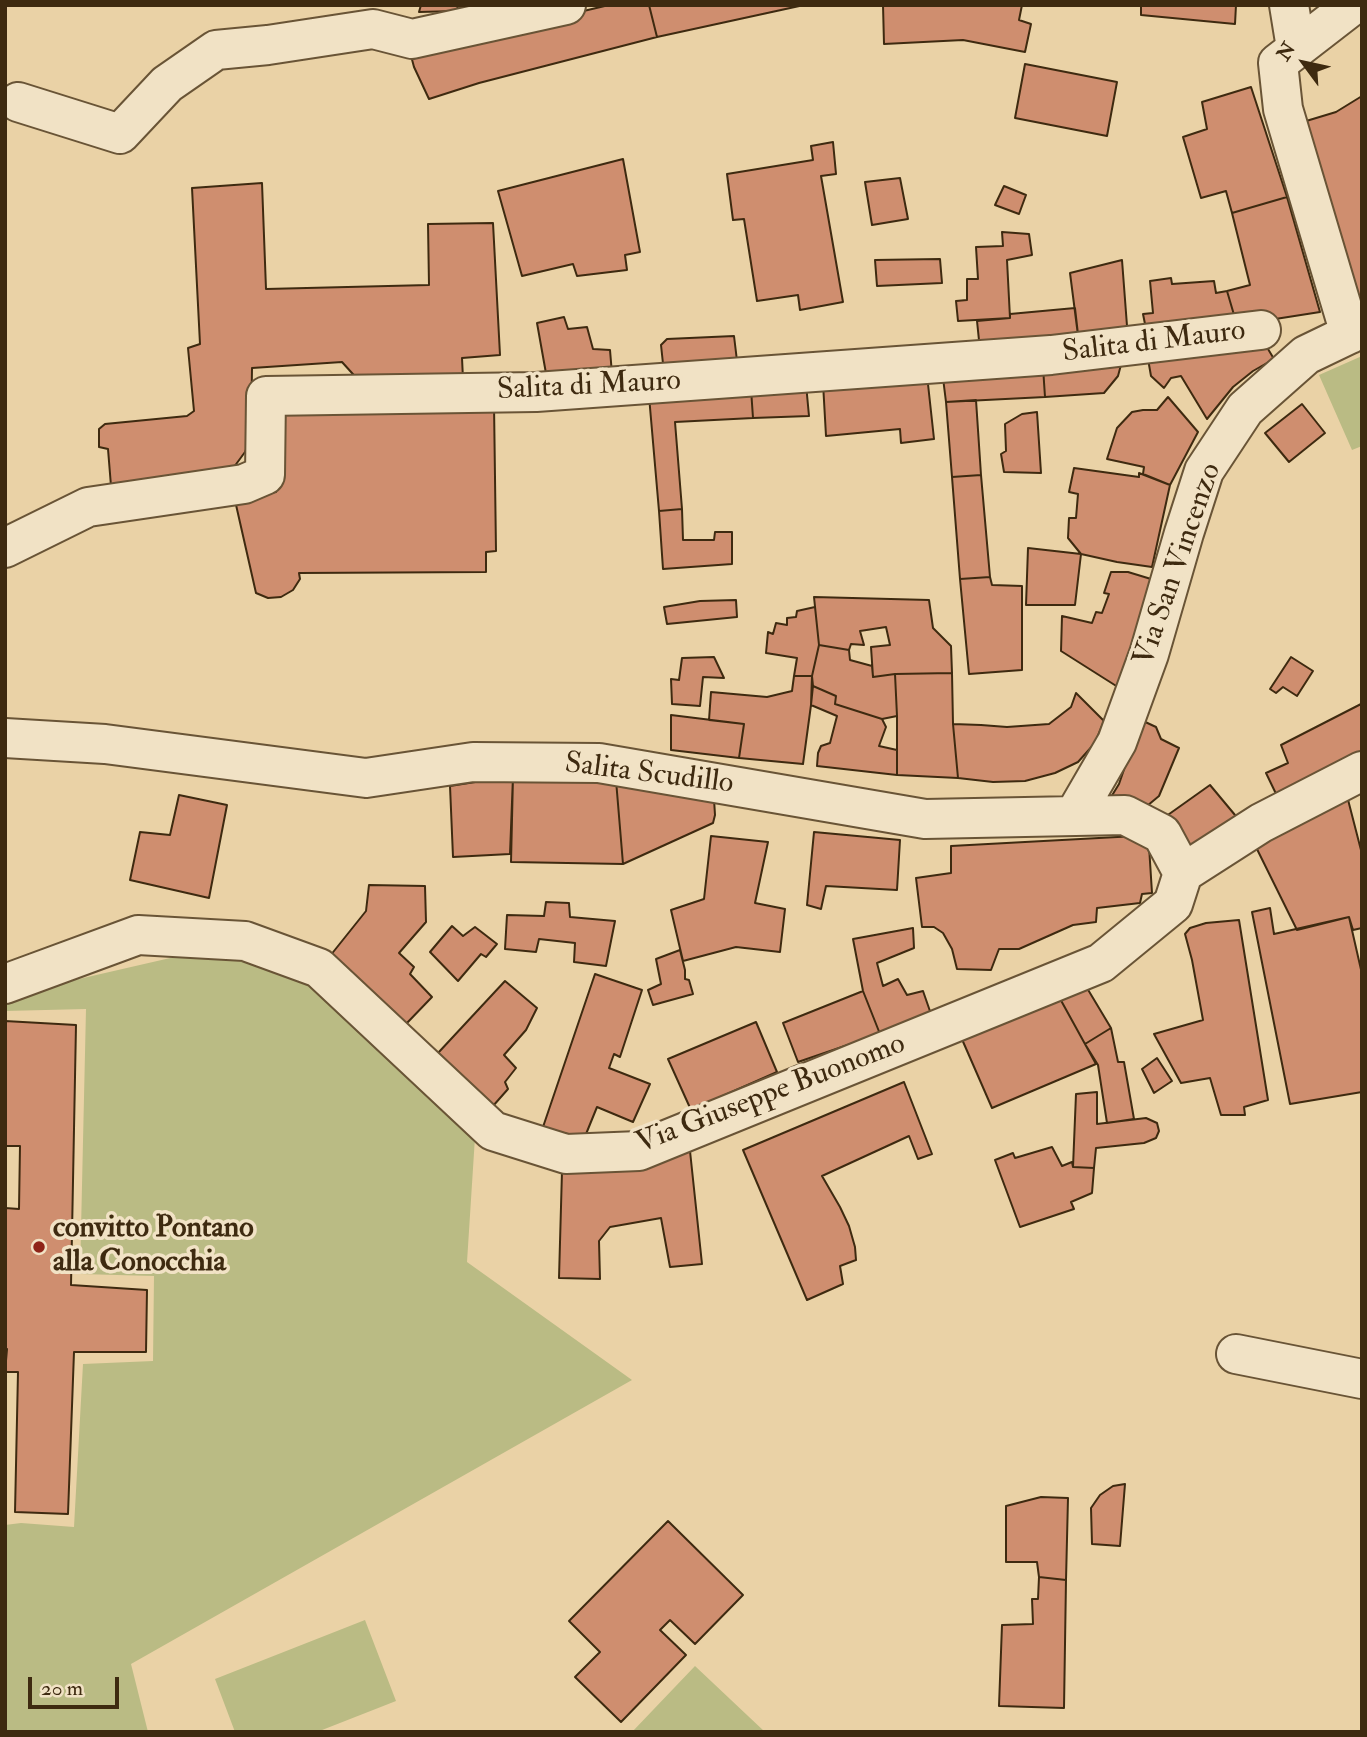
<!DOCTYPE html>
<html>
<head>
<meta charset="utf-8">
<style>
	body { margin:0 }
	#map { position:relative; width:1367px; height:1737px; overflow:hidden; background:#ead2a6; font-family:"IM FELL Double Pica",serif }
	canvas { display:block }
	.frame { position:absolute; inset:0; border:7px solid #3e2a10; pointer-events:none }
	.north { position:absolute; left:1269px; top:28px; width:70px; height:70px; -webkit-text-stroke:5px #f1e2c5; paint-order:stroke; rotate:303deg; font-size:19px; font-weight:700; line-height:28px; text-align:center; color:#3e2a10 }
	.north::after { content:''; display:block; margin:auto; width:24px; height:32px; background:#3e2a10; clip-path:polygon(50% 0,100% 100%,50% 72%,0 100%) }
	.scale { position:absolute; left:28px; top:1677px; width:91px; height:32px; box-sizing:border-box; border:4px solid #3e2a10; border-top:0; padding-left:9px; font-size:21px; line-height:24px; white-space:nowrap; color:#3e2a10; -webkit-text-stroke:5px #f1e2c5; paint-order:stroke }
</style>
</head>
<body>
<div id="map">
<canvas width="1367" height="1737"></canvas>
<div class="frame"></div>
<div class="north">N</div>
<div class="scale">20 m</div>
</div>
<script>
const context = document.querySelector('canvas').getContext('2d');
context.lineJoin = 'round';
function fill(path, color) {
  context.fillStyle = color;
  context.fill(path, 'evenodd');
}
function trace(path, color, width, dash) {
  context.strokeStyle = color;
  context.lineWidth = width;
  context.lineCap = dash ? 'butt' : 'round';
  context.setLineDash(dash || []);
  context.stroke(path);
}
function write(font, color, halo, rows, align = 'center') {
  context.font = font + ' "IM FELL Double Pica",serif';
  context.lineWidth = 7;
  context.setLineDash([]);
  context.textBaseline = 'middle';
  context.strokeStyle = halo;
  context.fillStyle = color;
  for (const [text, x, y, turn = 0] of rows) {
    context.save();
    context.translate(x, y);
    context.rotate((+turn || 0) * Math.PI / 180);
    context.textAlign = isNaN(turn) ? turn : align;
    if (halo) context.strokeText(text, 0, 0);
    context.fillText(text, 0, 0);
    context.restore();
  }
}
const green = new Path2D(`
	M1362,356V446L1352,450L1319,375Z
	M205,950L302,980L374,1035L475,1137L467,1262L632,1380L131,1664L148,1732H5V1525L21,1523L74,1527L83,1364L153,1361L154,1276L80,1274L86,1009L5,1011V996Z
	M365,1620L396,1701L317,1732H235L215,1679Z
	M695,1666L765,1732H632Z`);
const building = new Path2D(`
	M421,5H458L457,11L419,12Z
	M609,5H649L657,37L479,83L429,99L414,67L410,52Z
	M649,5H804L657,37Z
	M883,5H1022L1019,20L1031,24L1025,52L963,40L884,44Z
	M1141,5H1236L1235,24L1141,15Z
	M1025,64L1117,82L1107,136L1015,118Z
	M1251,87L1287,197L1232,213L1226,191L1201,198L1183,137L1207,129L1202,102Z
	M1362,96V301L1344,307L1293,125L1336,112Z
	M833,142L836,174L821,176L843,302L800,310L798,295L757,301L744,219L733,220L727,174L813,160L811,146Z
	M623,159L640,252L625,255L627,270L577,276L573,264L522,276L498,191Z
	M900,178L908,219L872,225L865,182Z
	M262,183L266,289L429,285L428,224L493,223L500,355L462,358L463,379L361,383L342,362L252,368L251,437L245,452L234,467L111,486L108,449L99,447V429L105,424L187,416L194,411L188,348L200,344L192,188Z
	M1004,186L1026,195L1019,214L995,205Z
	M1287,197L1320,312L1237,325L1227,291L1250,285L1232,213Z
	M1002,232L1029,234L1032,255L1007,260L1010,318L958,321L956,301L967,300V279H978L976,247L1003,246Z
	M940,259L942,283L877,286L875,260Z
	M1122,260L1128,339L1079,343L1070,273Z
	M1171,278L1172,284L1214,281L1216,293L1227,291L1237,325L1148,339L1143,314L1153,313L1150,281Z
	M1075,308L1079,343L980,350L977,321L1010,318V314Z
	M564,317L568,329L587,327L593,349L610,350L612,374L547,379L537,323Z
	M734,336L738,369L664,373L661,345L667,339Z
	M1262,339L1274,359L1253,371L1233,387L1207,419L1181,376L1171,378L1164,388L1151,376L1148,359Z
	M1122,361L1118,376L1104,393L1045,397L1043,367Z
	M1043,367L1045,397L946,402L942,370Z
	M927,375L934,439L901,443L900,429L826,436L823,383Z
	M806,384L809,416L753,418L751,389Z
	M751,389L753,418L675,422L682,509L659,511L649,396Z
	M1168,397L1198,432L1170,485L1143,474L1144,467L1107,459L1117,428L1132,412L1143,410H1157Z
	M976,400L981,475L952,477L946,402Z
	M494,404L496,551L486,552V572L299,573L300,579L293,590L281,597L268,598L256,593L234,496L276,492L279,406Z
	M1302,404L1325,433L1289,462L1265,433Z
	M1037,412L1041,473L1004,472L1001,454L1006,451L1005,424L1022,414Z
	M1074,468L1139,477V473L1170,485L1152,567L1117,562L1081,554L1068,538L1069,518H1076L1078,494L1069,492Z
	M981,475L990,577L960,579L952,477Z
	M682,509L683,540H714L715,532H732V564L663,569L659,511Z
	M1028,548L1081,554L1075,605H1026Z
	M1111,572H1128L1151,579L1121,689L1061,651L1062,616L1092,623L1096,612L1102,613L1109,594L1104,593Z
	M990,577L992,585L1022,586V670L969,674L960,579Z
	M814,597L929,600L933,628L951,646L952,673L895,674L873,677L871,647L890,645L886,627L860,631L864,645L851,644L849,650L819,645Z
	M736,600L737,617L667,624L664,607L700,601Z
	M815,607L819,645L812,676H794L797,658L766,653L768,632L773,634L776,623L787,625V618L796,617L797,611Z
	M819,645L849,650L850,660L872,666L873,677L895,674L897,716L882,719L835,704L836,696L813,686L812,676Z
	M714,657L724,678L703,677L700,706L672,704L671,679L679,680L682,658Z
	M1291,657L1313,671L1297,696L1283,687L1276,693L1270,689Z
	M952,673L953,724L958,778L897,775V716L895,674Z
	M794,676H812L811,705L803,764L739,758L744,724L709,720L711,692L767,697L792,691Z
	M813,686L836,696L835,704L882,719L886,727L879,746L897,750V775L817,766L818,753L821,746L830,743L837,716L811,705Z
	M1076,693L1104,721L1095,743L1078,762L1055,773L1025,781L993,782L958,778L953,724L981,725L1007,727L1049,724L1071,707Z
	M1361,704L1362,761L1279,800L1266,773L1288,763L1281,745Z
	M671,715L744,724L739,758L671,750Z
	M1141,720L1156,727L1161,739L1179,748L1159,796L1147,806L1108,802L1119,784Z
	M513,776L510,854L453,857L450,786Z
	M513,776L616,780L623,864L511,862Z
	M616,780L714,799L715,815L713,823L623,864Z
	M1210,785L1240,821L1194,852L1183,835L1165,817Z
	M1345,788L1362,854V928L1353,930L1349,917L1297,930L1251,837Z
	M179,795L227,805L209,898L130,880L140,832L170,835Z
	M814,832L900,840L897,890L826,886L821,909L807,905Z
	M711,836L768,842L755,903L785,909L780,952L736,947L683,961L671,910L704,899Z
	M1136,836L1140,844L1149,846L1152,893L1142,894L1140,903L1097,908L1096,922L1073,925L1019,949H999L991,970L957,969L952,949L943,933L934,927H922L916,878L951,873V846Z
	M369,885L425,886L426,922L399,953L414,967L410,974L432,997L406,1024L330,956L366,911Z
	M546,902L569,903L570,917L615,921L606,966L574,962L575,943L539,939L536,952L505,949L507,915L544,916Z
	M1270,908L1274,934L1349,917L1362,974V1092L1290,1104L1252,912Z
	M1239,920L1268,1100L1244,1107L1245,1115H1221L1210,1078L1181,1083L1154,1034L1203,1020L1192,960L1185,934L1190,928L1206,923Z
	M452,926L463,936L475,927L497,944L486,957L481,954L458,981L430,952Z
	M913,928L914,948L877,963L883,986L898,979L907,995L923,991L931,1014L880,1034L863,991L853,939Z
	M680,950L685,970V979L689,980L693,994L653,1005L648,990L661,984L656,959Z
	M595,974L642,990L620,1057L614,1054L609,1068L650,1084L633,1122L597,1107L584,1139L543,1127Z
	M505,981L537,1008L526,1030L504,1055L516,1068L505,1082L508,1089L493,1106L438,1053Z
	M1084,983L1111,1028L1085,1044L1058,995Z
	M863,991L880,1034L798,1062L783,1023Z
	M1058,995L1096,1064L992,1108L961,1037Z
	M5,1021L76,1025L71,1285L147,1290L146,1352H74L68,1514L15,1512L18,1372H5L7,1349H5V1208L19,1209L20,1146H5Z
	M756,1022L777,1072L691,1110L668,1059Z
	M1111,1028L1118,1062H1124L1134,1119L1107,1123L1098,1065L1085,1044Z
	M1157,1058L1172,1081L1154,1093L1142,1069Z
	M904,1082L932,1154L918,1159L909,1136L822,1176L840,1207L849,1226L855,1247L856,1260L840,1266L843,1284L807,1300L743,1150Z
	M1097,1092V1124L1146,1118L1157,1123L1159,1131L1156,1138L1144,1143L1096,1148L1094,1168L1073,1167L1076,1094Z
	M1052,1147L1062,1166L1072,1162L1073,1167L1094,1168L1092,1193L1071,1202L1074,1209L1020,1227L995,1160L1013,1153L1015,1158Z
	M690,1151L702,1264L670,1267L661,1218L610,1227L599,1241L600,1279L559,1278L562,1171L659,1160Z
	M1125,1484L1120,1546L1092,1544L1091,1508L1100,1495L1113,1486Z
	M1041,1497L1068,1498L1066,1580L1039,1577L1037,1562H1006V1506Z
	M668,1521L743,1595L695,1644L670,1620L660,1630L686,1655L621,1722L575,1677L600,1652L569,1621Z
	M1039,1577L1066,1580L1064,1708L999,1706L1002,1625L1033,1624L1032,1599H1038Z`);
const minor = new Path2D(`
	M1289,5L1296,48
	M18,102L120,134L167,84L216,50L268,45L373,29L412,39L566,5
	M1350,334L1283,109L1278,63L1353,5
	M5,548L88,507L244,484L265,475L266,396L536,392L1051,355L1261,330
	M5,738L105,744L366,778L473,762L599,763L925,819L1125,815L1162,834L1183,873
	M1074,816L1117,742L1149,654L1184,533L1204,471L1245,409L1306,355L1362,328
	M1183,873L1261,823L1362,771
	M5,984L138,935L245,941L319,968L493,1131L566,1154L639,1151L1101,963L1173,904L1183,873
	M1236,1354L1362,1379`);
const markers = [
	[39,1247,7,"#8f2418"]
];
const streetNames = [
	["Salita di Mauro",1154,343,-7],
	["Salita di Mauro",589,387,-3],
	["Via San Vincenzo",1179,565,-71],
	["Salita Scudillo",649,775,7],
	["Via Giuseppe Buonomo",771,1095,-21]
];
const poiNames = [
	["convitto Pontano",53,1230],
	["alla Conocchia",53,1264]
];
fill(green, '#babb84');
fill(building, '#cf8e6f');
trace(building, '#3e2a10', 2);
trace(minor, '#695436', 42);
trace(minor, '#f1e2c5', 38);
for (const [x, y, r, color] of markers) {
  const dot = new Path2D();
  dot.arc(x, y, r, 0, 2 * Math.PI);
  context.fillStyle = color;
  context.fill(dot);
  trace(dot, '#f1e2c5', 2.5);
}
write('30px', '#3e2a10', '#f1e2c5', streetNames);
write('bold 30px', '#3e2a10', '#f1e2c5', poiNames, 'left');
</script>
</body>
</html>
